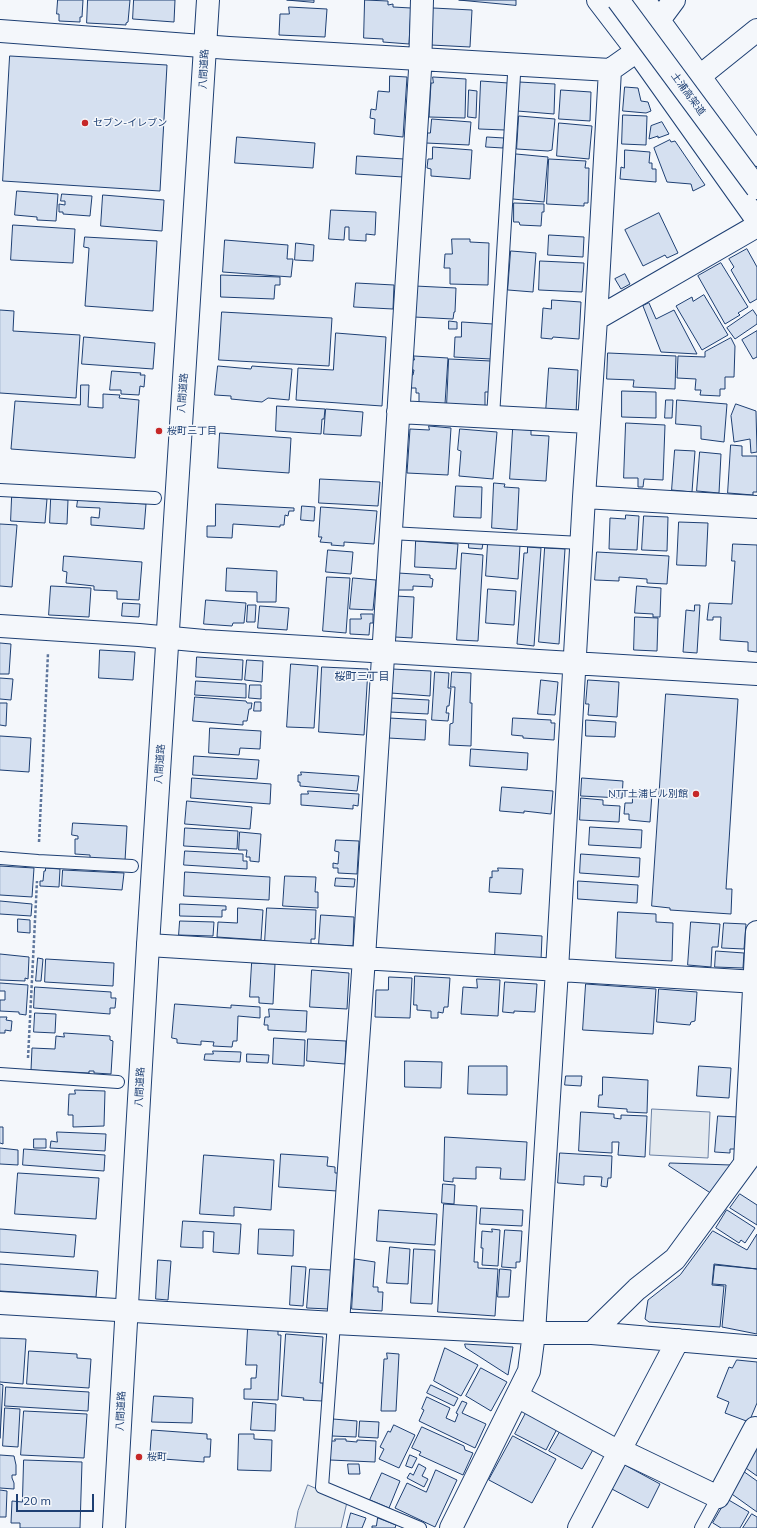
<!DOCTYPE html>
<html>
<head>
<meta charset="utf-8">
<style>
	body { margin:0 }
	#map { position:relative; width:757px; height:1528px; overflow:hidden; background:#f4f7fb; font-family:Mulish,sans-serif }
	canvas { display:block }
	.scale { position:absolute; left:16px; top:1494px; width:78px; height:18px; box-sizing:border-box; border:2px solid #1d3f73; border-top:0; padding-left:5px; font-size:12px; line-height:14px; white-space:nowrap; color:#1d3f73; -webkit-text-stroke:3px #f4f7fb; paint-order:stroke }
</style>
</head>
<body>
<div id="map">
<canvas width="757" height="1528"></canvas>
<div class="scale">20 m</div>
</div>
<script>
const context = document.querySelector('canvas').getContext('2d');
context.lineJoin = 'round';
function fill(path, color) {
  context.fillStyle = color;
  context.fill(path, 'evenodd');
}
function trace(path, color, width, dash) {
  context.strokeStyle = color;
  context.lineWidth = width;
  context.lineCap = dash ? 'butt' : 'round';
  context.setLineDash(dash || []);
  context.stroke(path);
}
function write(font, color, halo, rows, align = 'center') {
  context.font = font + ' Mulish,"Noto Sans JP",sans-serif';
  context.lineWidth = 3;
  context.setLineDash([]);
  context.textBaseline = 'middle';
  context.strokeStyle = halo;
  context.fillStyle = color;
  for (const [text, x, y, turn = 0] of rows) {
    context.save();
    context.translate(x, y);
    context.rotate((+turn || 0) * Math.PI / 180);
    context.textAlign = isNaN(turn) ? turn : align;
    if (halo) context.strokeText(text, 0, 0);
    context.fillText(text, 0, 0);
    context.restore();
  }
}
const green = new Path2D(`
	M652,1109L710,1112L708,1158L650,1155Z
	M308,1485L347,1502L341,1528H295L298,1511Z`);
const building = new Path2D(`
	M58,0H83L82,17H80V22L59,21V14H57Z
	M88,0H130L128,22L126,23V25L87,23Z
	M134,0H175L174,22L133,19Z
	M287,0H314V2Z
	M365,0L388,1V5L393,4V7L411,8L409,44L383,42V39L364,38Z
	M459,0H516V5Z
	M289,7L327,9L325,37L279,35L280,14H289Z
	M433,8L472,10L470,47L431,45Z
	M10,56L167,65L160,191L3,181Z
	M390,76L407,77L403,137L374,134L375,119L370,118L371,109L376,110L378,91L389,92Z
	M433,77L466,79L465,118L429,117L431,83H433Z
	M481,81L508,83L505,130L479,129Z
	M519,82L555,84L554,114L517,111Z
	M625,87L638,88L641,101L648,102L651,111L646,113L623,111Z
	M469,90L477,91L476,118L468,117Z
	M561,90L591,92L590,121L559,119Z
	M623,115L647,116L646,145L622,144Z
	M519,116L555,119L552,150L548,151L517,149Z
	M432,119L471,122L469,145L426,143L427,133H430Z
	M662,122L669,134L658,138V136L649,139L651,126Z
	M559,123L592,126L589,159L557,156Z
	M237,137L315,143L313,168L235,163Z
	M487,137L504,138L503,148L486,147Z
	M670,140L671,142L675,141L705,185L693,191L691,184L667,182L654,148Z
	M433,147L472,150L470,179L431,176V169L427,168L428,159H432Z
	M625,150L650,152L649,163H652V169H656V182L620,179L621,167L624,168Z
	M516,154L548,157L544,202L513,199Z
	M357,156L404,159L403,177L356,174Z
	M549,159L586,161L585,168H589L588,203H584V206L547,204Z
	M17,191L58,194L56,221L37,220V217L15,215Z
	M62,194L92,196L90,216L63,214V212H59V204L65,205V201H61Z
	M103,195L164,200L162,231L101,226Z
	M514,203L544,204V212H542L541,226L520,225L519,222H514Z
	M331,210L376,212L375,235L366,234V241L349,240V227H345L344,240L329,239Z
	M659,213L678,253L667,258L665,255L643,266L625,230Z
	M13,225L75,229L73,263L11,260Z
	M549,235L584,237L583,257L548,255Z
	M85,237L157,241L153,311L85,306L89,248L84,247Z
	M452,239H470V242L489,243L488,285L450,284V268H444L445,254H452Z
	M225,240L288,245L287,259H293L291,277L223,272Z
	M296,243L314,245L313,261L295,260Z
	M747,249L757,267V299L750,303L731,270L734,267L729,259Z
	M511,251L536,253L533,292L508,290Z
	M540,261L584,263L582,292L539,290Z
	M721,263L748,307L738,313L740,315L725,324L698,276Z
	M625,274L630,284L621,289L615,279Z
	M221,275L280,277V285H275L274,299L221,297Z
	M356,283L394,285L393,309L354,307Z
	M415,286L456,288L455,312H454L453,319L414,317Z
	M704,295L728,335L702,350L676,306L692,297L693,301Z
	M552,300L581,302L579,339L553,337L552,339L541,338L543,308L551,309Z
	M649,303L656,319L674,310L697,354L661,352L643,306Z
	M0,310L14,311L13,331L80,335L76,398L0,393Z
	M753,310L757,316V324L735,339L727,328Z
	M222,312L332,318L329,366L219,360Z
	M449,321L457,322V329H449Z
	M462,322L493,324L491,359L454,357L455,337H461Z
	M757,331V357L753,359L742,340Z
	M336,333L386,337L382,406L296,400L298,368L333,370Z
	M84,337L155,343L153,369L82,364Z
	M731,338L735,346L734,377H725V389H720V396L700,395L701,390H695L696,379L677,378L678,356L705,357V352Z
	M608,353L676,356L675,389L633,387L634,380L607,379Z
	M414,356L448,358L445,404L419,403V393H416V388H410L411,375H413L414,370H410L411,360H414Z
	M449,359L491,361L490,392H485V408L447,405Z
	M218,366L251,369L252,366L292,369L289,400L268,398L262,402L231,399V396L215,395Z
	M549,368L578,370L576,414L546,412Z
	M112,371L141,373L140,375H145L144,387L140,386L139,395L121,394V390H110Z
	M81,385H89L88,407L103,408V394L120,395L119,398L139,400L135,458L11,449L15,401L80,405Z
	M622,391L656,392V418L622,417Z
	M666,400H673L672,418H665Z
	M677,400L727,404L724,442L701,439V426L676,424Z
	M736,404L756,411L757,452L751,453L750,439L734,442L731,416Z
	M277,406L325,409L324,419H322L321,434L276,431Z
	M326,409L363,412L361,436L324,434Z
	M626,423L665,425L663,480L644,479L643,487H638V478H624Z
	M429,426L451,428L448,475L407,473L410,429L429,430Z
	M460,429L497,432L493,479L459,476L461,451L458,450Z
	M513,429L531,430V435L549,436L546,481L510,479Z
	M220,433L291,438L289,473L218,468Z
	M731,445L742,446V456H757V492H753V495L728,493Z
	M675,450L695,451L692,492L672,490Z
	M700,452L721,454L719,493L697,491Z
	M320,479L380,482L378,506L319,503Z
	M494,483L505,484L504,487L519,488L517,530L492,528Z
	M456,486L482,487L481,518L454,517Z
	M12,497L47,499L45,523L11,521Z
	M51,499L68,500L67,524L50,523Z
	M78,500L146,504L144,529L91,525V517L99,518L100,508L77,507Z
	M216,504L294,508V511H289L288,516L285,515L284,525H280V527L233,524L232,538L207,537V526H215Z
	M302,506L315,507L314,521L301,520Z
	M321,507L377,511L374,544L344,542V546L331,545L332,543L320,542L322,537H319Z
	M626,515L639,516L637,550L609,549L610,518L625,519Z
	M644,516L668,517L667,551L642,550Z
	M679,522L708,523L706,566L677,565Z
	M0,524L17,525L12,587L0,586Z
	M416,541L458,544L456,569L415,567Z
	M469,543H483L482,549L469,548Z
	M488,543L520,545L518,579L486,576Z
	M733,544L757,545V652L748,651V642L720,640L721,617H713V620H707L709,603L732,604L735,561H732Z
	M528,547L541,548L534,646L517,644L524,553H527Z
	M545,548L565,549L559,644L539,642Z
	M328,550L353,552L351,574L326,572Z
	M597,552L669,556L667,584L647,583V579L619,577V581L595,580Z
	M462,553L483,555L478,641L457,640Z
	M64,556L142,562L139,600L117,599V591L94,590V586L66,583L67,572L63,571Z
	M227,568L277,571L276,602H257V592L226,591Z
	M398,573L430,575V578L433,579L432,587L413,586V590H397Z
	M327,577L350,578L346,633L323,631Z
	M353,578L376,580L373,610L350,609Z
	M51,586L91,588L89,617L49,615Z
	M637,586L661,588L660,617H653V614L635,613Z
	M488,589L516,591L514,625L486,623Z
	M396,596L414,597L412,638L395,637Z
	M206,600L246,603L244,623H233L232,626L204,624Z
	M123,603L140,604L139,617L122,616Z
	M248,605H256L255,622H247Z
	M695,605H700L697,653L683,652L686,610L694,611Z
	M260,606L289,608L287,630L258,628Z
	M361,614H373V623H370L369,635L350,634V619H361Z
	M635,617L658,618L657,651L634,650Z
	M0,643L11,644L9,674H0Z
	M100,650L135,652L133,680L99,678Z
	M197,657L243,660L242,680L196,677Z
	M247,660L263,661L262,682L245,680Z
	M291,664L318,666L314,728L287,727Z
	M322,667L368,669L364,735L319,732Z
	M392,669L431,671L430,696L391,693Z
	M435,672L449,673L448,688H451L449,706H447L446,713H449L448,721L432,720Z
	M452,672L471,673L470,703H472L471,746L449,745L450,724L453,723L455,687H451Z
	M0,678L13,679L11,700L0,699Z
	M541,680L558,682L555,715L538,714Z
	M588,680L619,682L617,717L588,715L589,704H586Z
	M196,681L246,684V698L195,695Z
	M250,685H261V699L249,698Z
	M666,694L738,699L726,889H732L731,914L670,910V908L652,906Z
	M195,697L246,701L247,703H252L251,709H249L247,721H243V725L193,721Z
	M390,698L429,700L428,714L389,712Z
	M255,702H261V711H254Z
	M0,703H7L6,726L0,725Z
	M389,718L426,720L425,740L388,738Z
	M513,718L551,720V723H555L554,740L523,738V736L512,735Z
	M586,720L616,722L615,737L586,736Z
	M210,728L261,731L260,749L240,748L239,755L209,753Z
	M0,736L31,738L29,772L0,770Z
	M471,749L528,753L527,770L470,766Z
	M194,756L259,760L257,779L193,775Z
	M301,772L359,776L357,791L300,786V782H298V775H301Z
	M192,778L271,784L270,804L191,798Z
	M582,778L623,781L622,798L581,796Z
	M502,787L553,791L551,814L524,811V813L500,811Z
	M308,791L359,794L358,806L353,805V809L301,805V794H308Z
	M633,791L652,793L650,822L629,820V814H624L625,803H632Z
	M581,798L603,800V805L620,806L619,822L580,820Z
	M187,801L252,807L250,829L185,824Z
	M73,823L127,826L125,861L90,858V855L75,854V839H78V836L72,835Z
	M590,827L642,830L641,848L589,845Z
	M185,828L238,831L237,849L184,846Z
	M240,832L261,834L259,862L250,861V857H246L247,850H239Z
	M336,840L359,841L357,874L338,873V868H333V863L338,864L339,852L335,851Z
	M185,851L243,854V861H247V869L184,865Z
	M581,854L640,858L639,877L580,873Z
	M0,866L34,868L32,897L0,895Z
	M46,868L60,869L59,887L40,886V881H43L44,871H45Z
	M498,868L523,869L521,894L489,892L490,877L492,878V871H498Z
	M63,870L124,873L122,890L62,886Z
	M185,872L270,877L269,900L184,896Z
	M285,876L316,877L315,892H318V908L283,906Z
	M336,878L355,879L354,887L335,886Z
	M578,881L638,885L637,903L578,899Z
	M0,901L32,904L31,916L0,914Z
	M180,904L226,906V910H222V917L180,916Z
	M238,908L263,910L261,940L217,937L218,922L237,923Z
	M267,908L316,910L315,939H311V945L265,942Z
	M618,912L656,914V922L673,923L672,961L616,958Z
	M321,915L354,917L353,946L319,944Z
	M18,919L30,920V933L18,932Z
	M180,921L214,922L213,936L179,935Z
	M691,922L720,924L718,947H712L711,967L688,965Z
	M724,923L746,924L744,949L722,948Z
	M496,933L542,936L541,960L495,957Z
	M716,951L744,953L743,968L715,967Z
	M0,954L29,957L28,979L25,978V981L0,980Z
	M38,958L43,959L41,981H36Z
	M46,959L114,963L113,986L45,982Z
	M252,963L275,964L273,1004L259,1003V997H250Z
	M312,970L349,973L347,1009L310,1007Z
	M415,976L450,978L448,1007H444L443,1013L438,1012V1018H431V1011L417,1010V1005H414Z
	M389,977L412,978L410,1018L375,1017L376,990H388Z
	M477,979L500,980L498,1016L461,1014L463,987L477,988Z
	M505,982L537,984L535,1012L514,1011V1013L503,1012Z
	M0,983L28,985L26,1015L19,1014V1012L0,1011V1000H5V991H0Z
	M586,984L656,989L653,1034L583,1030Z
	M35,987L111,992V998H116L115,1008H110V1014L34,1008Z
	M659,989L697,992L695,1021L691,1022L690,1025L657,1022Z
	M175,1004L231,1008V1005L260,1007V1018L238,1016L237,1041H233L232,1047L213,1046L214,1042L201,1041V1045L177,1043V1039L172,1038Z
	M269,1009L307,1011L306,1032L268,1030V1025H264L265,1017H269Z
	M35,1013L56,1014L55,1033L34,1032Z
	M0,1017H7L6,1020L12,1021L11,1031L5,1030V1033H0Z
	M64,1033L110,1036V1040L113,1041L111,1074L94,1073V1071H89V1073L31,1070L32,1048L55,1049L56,1036L64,1037Z
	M274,1038L305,1040L304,1066L273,1064Z
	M308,1039L346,1041L345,1064L307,1061Z
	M213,1051L241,1052L240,1062L204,1060L205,1054H213Z
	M247,1054L269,1055L268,1063L247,1062Z
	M405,1061L442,1062L441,1088L405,1087Z
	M469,1066H507V1095L468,1094Z
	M699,1066L731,1068L729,1098L697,1096Z
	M566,1076H582L581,1086L565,1085Z
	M603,1077L648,1080L647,1113L627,1112V1109L598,1107L599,1095H602Z
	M75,1090L105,1091L104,1126L73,1127V1115H68L69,1094H75Z
	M581,1112L614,1114V1118L621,1119V1115L647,1116L645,1157L618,1155L619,1142H612V1153L579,1151Z
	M718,1116L738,1117L736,1149H730V1153L715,1152Z
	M0,1127H3V1144L0,1143Z
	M57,1132L106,1134L105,1151L50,1148L51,1141L57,1142Z
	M445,1137L527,1142L525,1180L500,1179L501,1168L476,1167V1179L453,1178V1182L444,1181Z
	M34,1139H46V1148H34Z
	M0,1148L18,1150V1165L0,1164Z
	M24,1149L105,1155L104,1171L23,1165Z
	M560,1153L612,1156L611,1178H608L607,1187L601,1186L602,1177L584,1176V1185L558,1183Z
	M281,1154L328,1157L327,1166L335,1167V1173H338L337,1191L279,1187Z
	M204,1155L274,1160L271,1210L234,1207V1216L200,1214Z
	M670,1163L731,1165L712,1194L669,1166Z
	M18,1173L99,1178L96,1219L15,1214Z
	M443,1184L455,1185L454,1204L442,1203Z
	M740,1194L757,1205V1225L730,1208Z
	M444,1204L477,1206L474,1262H478V1268L498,1269L495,1316L438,1312Z
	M481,1208L523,1210L522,1226L480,1224Z
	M379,1210L437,1214L435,1245L377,1241Z
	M727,1210L755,1228L745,1243L741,1240L739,1243L716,1228Z
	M183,1221L241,1224L239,1254L213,1252L214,1232L203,1231V1248L181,1247Z
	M0,1229L76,1235L74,1257L0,1252Z
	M259,1229L294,1230L293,1256L258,1254Z
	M492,1229L500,1230L498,1266L482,1265L483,1248H481L482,1231L492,1232Z
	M505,1230L522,1231L520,1262H516V1268L502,1267Z
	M713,1231L747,1250L757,1234V1269L714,1264L712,1285L724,1286L720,1327L649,1322L645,1319L648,1300L680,1275Z
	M390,1247L410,1249L408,1284L387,1283Z
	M414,1249L435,1250L432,1304L411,1303Z
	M355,1259L375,1262L373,1287H378V1292H383L382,1311L352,1309Z
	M158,1260L171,1261L168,1300L156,1299Z
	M0,1264L98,1271L96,1297L0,1291Z
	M715,1265L757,1269V1334L722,1327L726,1285L713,1284Z
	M292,1266L306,1267L303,1306L290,1305Z
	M310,1269L331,1270L329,1309L307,1308Z
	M500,1269L511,1270L509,1297H498Z
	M248,1328L278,1330V1335H281L278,1400L244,1399V1389H251V1378H256L257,1365H246Z
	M286,1334L323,1337L320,1383H323L322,1401L303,1400L304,1398L282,1396Z
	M0,1338L26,1339L23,1384L0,1382Z
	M465,1344L513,1347L508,1375L466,1348Z
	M445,1348L478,1365L461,1396L434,1381Z
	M29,1351L77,1354V1358L91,1359L89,1388L27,1384Z
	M387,1353L399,1354L396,1411H381L384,1359H387Z
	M737,1360L757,1362V1403L749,1422L725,1413L729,1402L717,1397L729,1367L732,1368Z
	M481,1368L507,1382L491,1411L466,1396Z
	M0,1384L3,1385L0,1438Z
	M431,1385L458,1398L454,1406L427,1393Z
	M6,1387L89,1392L88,1411L5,1406Z
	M154,1396L193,1398L192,1423L152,1422Z
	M427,1397L450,1408L446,1418L455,1422L458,1414L456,1413L462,1401L467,1403L462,1413L486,1424L475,1448L419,1421L424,1410L422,1409Z
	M253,1402L276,1404L275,1431L251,1430Z
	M5,1408L20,1409L18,1447L3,1446Z
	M24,1411L87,1414L84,1458L21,1455Z
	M527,1411L558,1427L546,1450L515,1434Z
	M333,1419L357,1421L356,1437L332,1436Z
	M360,1421L379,1422L378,1438L359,1437Z
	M394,1425L415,1435L399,1468L379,1459L384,1449L380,1447L388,1431L390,1432Z
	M422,1427L464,1446L465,1450L473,1453L463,1475L419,1455L421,1452L412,1448Z
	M152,1430L207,1434V1439H211L210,1457H204V1462L150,1458Z
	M561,1430L594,1448L582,1469L549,1451Z
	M239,1434H254V1439L272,1440L271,1471L238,1470Z
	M513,1436L556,1459L532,1503L489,1480Z
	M335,1439H346V1441L357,1442V1440L376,1441L375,1462L330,1460L331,1441H335Z
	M757,1445V1476L743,1466Z
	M0,1455L14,1456L16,1465V1475H12V1478L14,1483V1489L0,1488Z
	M410,1455L417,1458L412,1468L406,1466Z
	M24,1460L82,1462L80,1528H20V1523H11L12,1501L22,1502Z
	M348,1464H359L360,1474H349Z
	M419,1464L426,1468L422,1476L428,1479L424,1487L407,1478L410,1473L413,1475Z
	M623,1464L660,1484L648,1508L610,1488Z
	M436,1470L457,1480L435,1527L395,1508L407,1483L426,1492Z
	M743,1471L757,1481V1512L729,1492Z
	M382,1473L400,1481L389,1508L370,1500Z
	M0,1490L7,1491L6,1517H0Z
	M727,1499L749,1512L740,1528H721L713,1523Z
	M351,1513L366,1518L362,1528H347Z
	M752,1514L757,1517V1528H743Z
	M378,1518L396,1525L395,1528H372V1526H376Z`);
const path = new Path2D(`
	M39,842L48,653
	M28,1058L37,881`);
const service = new Path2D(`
	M493,417L514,75
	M0,490L155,498
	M390,533L581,543
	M0,858L38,861L132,866
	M0,1074L118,1082
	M334,1323L322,1487L420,1528
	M701,1528L718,1497`);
const minor = new Path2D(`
	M0,31L229,48L610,70
	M700,76L757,30
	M596,319L757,226
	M398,412L589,422
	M584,497L757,507
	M0,626L139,635L204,641L757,674
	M148,945L757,982
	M745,1162L757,932
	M0,1303L334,1323L534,1333H592L757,1347
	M338,1323L364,958L420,70L422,0
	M592,1333L637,1289L675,1259L757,1147
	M517,1396L619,1452
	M620,1450L718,1497L755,1428
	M451,1528L529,1371L534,1333L557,970L584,497L596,319L610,70L637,51
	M579,1528L678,1340`);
const tertiary = new Path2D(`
	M598,0L637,51L757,220
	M644,0L757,155
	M651,31L674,0`);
const primary = new Path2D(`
	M114,1528L148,945L208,0`);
const tertiaryBridge = new Path2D(`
	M618,0L757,188`);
const markers = [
	[85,123,4,"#c62828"],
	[159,431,4,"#c62828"],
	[696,794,4,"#c62828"],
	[139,1457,4,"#c62828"]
];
const streetNames = [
	["八間道路",204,69,-87],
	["土浦高架道",688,94,54],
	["八間道路",183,393,-86],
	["八間道路",160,764,-86],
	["八間道路",140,1087,-87],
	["八間道路",121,1411,-87]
];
const poiNames = [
	["セブン-イレブン",93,123],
	["桜町三丁目",167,431],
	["NTT土浦ビル別館",688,794,"right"],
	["桜町",147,1457]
];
const neighbourhoodNames = [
	["桜町三丁目",362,677]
];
fill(green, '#e3e9f0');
trace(green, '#687fa3', 1);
fill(building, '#d5e0f0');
trace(building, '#1d3f73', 1);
trace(service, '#1d3f73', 14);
trace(minor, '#1d3f73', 24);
trace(tertiary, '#1d3f73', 24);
trace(primary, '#1d3f73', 24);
trace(path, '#5e769c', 2.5, [3, 2]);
trace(service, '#f4f7fb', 12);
trace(minor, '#f4f7fb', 22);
trace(tertiary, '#f4f7fb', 22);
trace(primary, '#f4f7fb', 22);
trace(tertiaryBridge, '#1d3f73', 24, []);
trace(tertiaryBridge, '#f4f7fb', 22);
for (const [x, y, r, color] of markers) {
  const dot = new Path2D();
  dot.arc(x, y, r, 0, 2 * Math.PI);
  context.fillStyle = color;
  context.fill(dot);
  trace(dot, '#f4f7fb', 1.5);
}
write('10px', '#1d3f73', '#f4f7fb', streetNames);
write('10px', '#1d3f73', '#f4f7fb', poiNames, 'left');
write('11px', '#1d3f73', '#f4f7fb', neighbourhoodNames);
</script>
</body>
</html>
